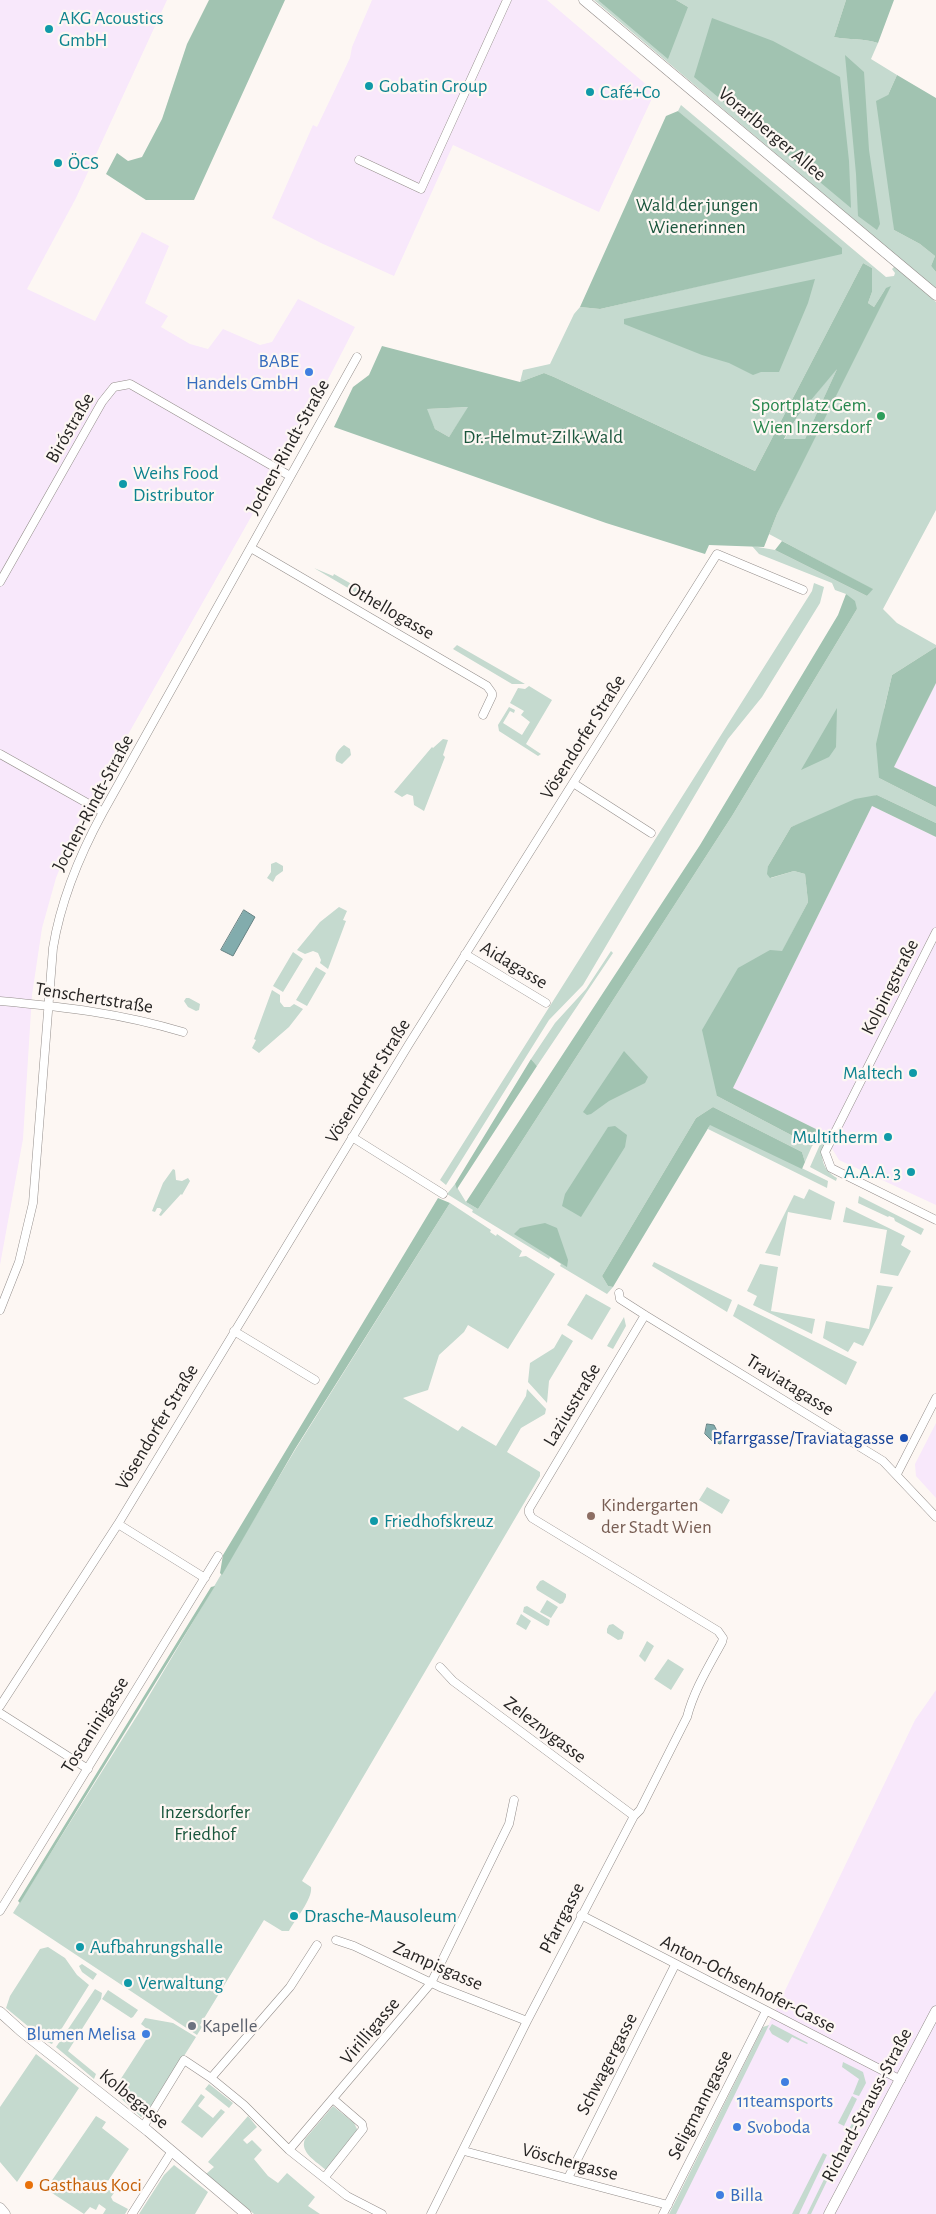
<!DOCTYPE html>
<html>
<head>
<meta charset="utf-8">
<style>
	body { margin:0 }
	canvas { display:block; background:#fdf7f3 }
</style>
</head>
<body>
<canvas width="936" height="2214"></canvas>
<script>
const context = document.querySelector('canvas').getContext('2d');
context.lineJoin = 'round';
function fill(path, color) {
  context.fillStyle = color;
  context.fill(path, 'evenodd');
}
function trace(path, color, width, dash) {
  context.strokeStyle = color;
  context.lineWidth = width;
  context.lineCap = dash ? 'butt' : 'round';
  context.setLineDash(dash || []);
  context.stroke(path);
}
function write(font, color, halo, rows, align = 'center') {
  context.font = font + ' "Alegreya Sans",sans-serif';
  context.lineWidth = 4.5;
  context.setLineDash([]);
  context.textBaseline = 'middle';
  context.strokeStyle = halo;
  context.fillStyle = color;
  for (const [text, x, y, turn = 0] of rows) {
    context.save();
    context.translate(x, y);
    context.rotate((+turn || 0) * Math.PI / 180);
    context.textAlign = isNaN(turn) ? turn : align;
    if (halo) context.strokeText(text, 0, 0);
    context.fillText(text, 0, 0);
    context.restore();
  }
}
const commercial = new Path2D(`
	M0,0H167L76,198L27,289L95,321L142,232L169,246L145,303L168,316L161,327L190,344L208,349L223,329L260,345L272,342L298,299L355,327L320,395L78,823L56,878L42,928L32,995L23,1139L0,1265Z
	M372,0H547L655,92L599,212L453,145L394,276L321,243L272,218L313,125L317,127L350,58L352,47Z
	M936,683V787L894,767Z
	M872,806L936,837V1205L839,1160L822,1132L733,1088Z
	M936,1423V1498L916,1476L915,1464Z
	M936,1690V2214H670L767,2028L915,1720Z`);
const green = new Path2D(`
	M594,0L688,7L676,0H846L834,37C849,40 864,38 878,43L871,59L897,75L888,95L894,230L920,244L935,256L931,266L936,272V289Z
	M681,105L886,277L894,276L895,273L892,269L895,266L936,302V510L883,609L897,623L936,645V647L892,675L884,709L879,778L936,807V823L877,795L791,827L768,866L771,878L794,871L805,874L808,902L782,952L717,1096L812,1146L805,1162L802,1152L713,1107L696,1118L602,1276L608,1286L613,1287L607,1294L560,1266L561,1264L550,1257L549,1259L472,1212L473,1210L447,1194L455,1184L466,1202L478,1209L732,816L857,609L846,594L835,590L832,583L759,554L752,546L775,550L867,596L872,589L769,534L777,514L886,288L874,307L868,303L872,292V268L863,263L755,471L554,377L544,373L520,382L523,370L550,364L574,314L580,307L600,309L842,253L678,111Z
	M838,367L805,439L784,440L797,417Z
	M469,407L449,437L435,429L426,409Z
	M314,568L333,576L334,574L385,603L382,608Z
	M814,583L824,587L820,603L762,697L728,739L583,985L549,1020L446,1185L440,1180L812,591Z
	M457,645L525,684H512L453,649Z
	M529,686L552,700L526,744L541,754L538,756L499,731L498,725L509,707L515,710L514,713L510,711L503,723L522,735L530,722L521,715L524,711L510,703L518,688L525,689Z
	M443,739L448,740L443,755L445,757L424,811L414,805L413,796L407,794L402,797L394,792L432,747L433,748Z
	M344,745L350,749L351,755L342,764L336,761C334,754 339,749 344,745Z
	M276,862L283,866V871L276,876L273,882L267,878L271,872V864Z
	M339,907L347,911L343,920L346,921L328,969L320,963L321,960L318,953L313,951L305,954L297,950L320,922Z
	M611,951L613,953L537,1066L531,1059L555,1023L586,989Z
	M293,952L303,959L283,992L273,986Z
	M316,967L326,973L307,1006L296,1000Z
	M272,990L280,995V1002L284,1007H290L294,1004L303,1009L289,1027L259,1053L252,1048L256,1040L254,1039Z
	M186,998H189L200,1004L199,1010L196,1011L188,1007L184,1001Z
	M710,1123L828,1181L827,1188L708,1129Z
	M822,1140L825,1142C819,1158 823,1170 837,1178L836,1181L810,1167Z
	M173,1169L175,1170L176,1180L182,1181L188,1178L190,1181L182,1195L181,1194L161,1216L159,1215L162,1210L160,1208H157L155,1212L152,1211L163,1183Z
	M809,1189L835,1202L831,1220L788,1212L780,1256L765,1253L794,1195L804,1199Z
	M859,1196L924,1229L921,1235L895,1221L894,1218L889,1216L888,1217L858,1203Z
	M450,1203L491,1230L490,1232L496,1236L497,1234L522,1251L519,1257L526,1256L555,1274L508,1349L468,1325L464,1332L439,1355L428,1390L403,1398L458,1431L462,1426L496,1446L526,1396L527,1389L546,1409L545,1414L521,1428L507,1452L540,1472V1476L302,1881L311,1887C313,1899 294,1921 289,1931H282L264,1920L200,2025L202,2027L197,2035L13,1913L140,1711L295,1450Z
	M846,1207L905,1236L901,1245L911,1251L898,1276L880,1273L887,1230L843,1222Z
	M654,1262L732,1300L727,1312L652,1266Z
	M760,1264L778,1267L771,1311L815,1319L812,1334L753,1305L757,1296L747,1291Z
	M877,1285L893,1287L863,1346L854,1342L848,1352L823,1338L826,1321L869,1329Z
	M586,1294L611,1308L592,1340L567,1325Z
	M738,1304L857,1362L846,1385L733,1316Z
	M624,1317L626,1326L613,1349L607,1346Z
	M562,1334L573,1341L549,1381L547,1403L528,1382L530,1363L554,1348Z
	M707,1487L730,1500L722,1514L699,1500Z
	M543,1580L566,1594V1597L563,1603L560,1604L537,1590L536,1587L540,1581Z
	M547,1600L558,1607L551,1618L540,1612Z
	M527,1606L550,1620L549,1625L547,1626L523,1612L524,1607Z
	M521,1614L531,1621L526,1630L516,1624Z
	M613,1624L624,1632L622,1639L618,1640L607,1633V1629L609,1625Z
	M647,1641L654,1646L645,1662L639,1656Z
	M668,1659L684,1669L671,1690L654,1679Z
	M48,1947L65,1958L77,1975L89,1985L52,2044L47,2042L6,2008L10,1996L40,1949Z
	M82,1964L97,1974L93,1980L82,1972L79,1966Z
	M95,1989L102,1993L101,1999L68,2051L96,2074L94,2079L56,2047Z
	M108,1990L138,2010L133,2017L131,2018L102,1999Z
	M145,2018L173,2023L196,2037L148,2113L141,2117L113,2091L151,2032L141,2024Z
	M772,2024L808,2043L807,2044L792,2037L788,2043L772,2034L769,2029Z
	M769,2025L676,2214H669L763,2027Z
	M36,2054L79,2088L17,2182L0,2162V2107Z
	M843,2062L863,2072L866,2083L859,2096L853,2094L859,2079L842,2067Z
	M209,2084L233,2103L229,2108L205,2089Z
	M201,2094L205,2097L198,2106L213,2118L221,2109L225,2112L202,2138L181,2122Z
	M873,2094L877,2095L844,2139L861,2106L865,2108L867,2104L863,2102Z
	M852,2096L857,2099L844,2126L838,2123Z
	M333,2106L354,2123L358,2131L326,2170C317,2162 299,2152 305,2139Z
	M96,2116L106,2122L102,2128L129,2149L104,2187L114,2193L111,2197L113,2201L128,2209L125,2214H103L106,2209L99,2204L96,2210L90,2207L84,2214L46,2189Z
	M248,2116L257,2127L243,2140L247,2144L252,2140L262,2150L254,2159L268,2176L278,2183L287,2173L315,2197L308,2206L320,2214H254L206,2174L214,2167L208,2162Z
	M823,2153L827,2155L799,2214H792Z
	M174,2165L208,2192L195,2214H139L164,2175Z
	M830,2167L827,2181L811,2214H807Z`);
const forest = new Path2D(`
	M209,0H285L194,200H146L106,174L117,153L128,161L142,157L162,119L187,44Z
	M598,0H676L688,7L668,59Z
	M846,0H894L878,43C864,38 849,40 834,37Z
	M712,18L773,41L840,77L849,161L851,208L694,77Z
	M845,55L864,72L869,150L880,224L877,230L858,216L856,174Z
	M897,75L936,98V272L931,266L935,256L920,244L894,230L876,101L888,95Z
	M678,111L842,248V254L600,309L580,307L666,116Z
	M863,263L872,268V292L868,303L874,307L886,288L891,286L777,514L764,547L709,545L705,554L606,523L334,427L353,387L369,375L382,346L520,382L544,373L554,377L755,471ZM837,369L805,439H784L797,417ZM468,407L449,437L435,429L427,409Z
	M815,279L808,303L779,372H761L753,375L729,363L702,355L624,324V319Z
	M782,541L873,589L867,596L775,550Z
	M846,594L855,601L857,609L732,816L478,1209L466,1202L700,845L838,615Z
	M936,647V683L894,767L936,787V807L879,778L876,744L892,675Z
	M837,708L836,747L829,757L801,770Z
	M877,795L936,823V837L872,806L733,1088L822,1132L812,1146L717,1096L702,1030L738,968L770,950L782,951L808,902L805,874L794,871L770,878L767,874L768,866L791,827L855,799Z
	M624,1051L648,1077L645,1083L609,1101L591,1114L587,1115L583,1112Z
	M531,1059L537,1066L457,1189L455,1184Z
	M713,1107L802,1152L805,1162L802,1169L710,1125L613,1287L608,1286L602,1276L696,1118Z
	M615,1126L627,1135L625,1147L581,1217L562,1206L565,1194L608,1127Z
	M438,1198L450,1203L295,1449L222,1575L220,1573L223,1555Z
	M545,1223L557,1228L568,1260L567,1267L514,1234L520,1228Z
	M215,1586L20,1903L18,1901L211,1587Z`);
const water = new Path2D(`
	M244,910L255,917L233,956L221,950Z
	M707,1424L714,1425L719,1435L727,1437L726,1441L720,1444L712,1441L705,1434Z`);
const street = new Path2D(`
	M359,160L421,189L507,0
	M251,548L487,686L492,693V696L483,715
	M0,582L102,402L114,387L130,384L290,476
	M0,754L103,812
	M573,783L651,833
	M936,932L825,1152L831,1168L936,1220
	M465,954L546,1003
	M0,1001C65,1007 119,1013 183,1032
	M352,1137L443,1194
	M619,1293L620,1299L645,1315L883,1461L936,1517
	M0,1310L19,1262L33,1203L53,948C61,899 79,856 103,812L357,357
	M234,1331L315,1380
	M897,1474L936,1398
	M118,1524L205,1578
	M440,1667L453,1681L634,1816
	M0,1706L118,1524L409,1044L717,554L803,590
	M0,1713L88,1769
	M0,1911L218,1556
	M581,1915L901,2080
	M336,1940L354,1946L440,1987L527,2021
	M211,2078L244,2105L289,2150L347,2196L382,2214
	M143,2127L184,2060L211,2078L290,1987L317,1945
	M289,2150L431,1983L509,1824L514,1800
	M464,2151L668,2205
	M325,2177L363,2129L362,2124L333,2099
	M568,2178L675,1965
	M132,2214L172,2151
	M431,2214L527,2021L634,1816L640,1810L687,1717C694,1690 709,1666 722,1642L723,1638L718,1631L532,1518L529,1513V1509L645,1315
	M663,2214L766,2011`);
const secondary = new Path2D(`
	M584,0L936,295
	M0,2012L21,2031L148,2131L246,2214
	M0,2208L5,2214
	M829,2214L936,2011`);
const markers = [
	[49,29,5,"#0f9aa8"],
	[369,86,5,"#0f9aa8"],
	[590,92,5,"#0f9aa8"],
	[58,163,5,"#0f9aa8"],
	[309,372,5,"#3f7fe0"],
	[881,416,5,"#2e9e5b"],
	[123,484,5,"#0f9aa8"],
	[913,1073,5,"#0f9aa8"],
	[888,1137,5,"#0f9aa8"],
	[911,1172,5,"#0f9aa8"],
	[904,1438,5,"#1a4fb4"],
	[591,1516,5,"#8d6e63"],
	[374,1521,5,"#0f9aa8"],
	[294,1916,5,"#0f9aa8"],
	[80,1947,5,"#0f9aa8"],
	[128,1983,5,"#0f9aa8"],
	[192,2026,5,"#6b7280"],
	[146,2034,5,"#3f7fe0"],
	[785,2082,5,"#3f7fe0"],
	[737,2127,5,"#3f7fe0"],
	[29,2185,5,"#e8710a"],
	[720,2195,5,"#3f7fe0"]
];
const cultureNames = [
	["AKG Acoustics",59,18],
	["GmbH",59,40],
	["Gobatin Group",379,86],
	["Café+Co",600,92],
	["ÖCS",68,163],
	["Weihs Food",133,473],
	["Distributor",133,495],
	["Maltech",903,1073,"right"],
	["Multitherm",878,1137,"right"],
	["A.A.A. 3",901,1172,"right"],
	["Friedhofskreuz",384,1521],
	["Drasche-Mausoleum",304,1916],
	["Aufbahrungshalle",90,1947],
	["Verwaltung",138,1983]
];
const streetNames = [
	["Vorarlberger Allee",772,134,40],
	["Biróstraße",70,428,-60],
	["Jochen-Rindt-Straße",288,447,-61],
	["Othellogasse",391,611,30],
	["Vösendorfer Straße",583,737,-58],
	["Jochen-Rindt-Straße",93,803,-62],
	["Aidagasse",514,965,31],
	["Kolpingstraße",890,987,-63],
	["Tenschertstraße",94,998,9],
	["Vösendorfer Straße",368,1081,-58],
	["Traviatagasse",790,1385,32],
	["Laziusstraße",572,1405,-59],
	["Vösendorfer Straße",157,1427,-59],
	["Toscaninigasse",95,1725,-58],
	["Zeleznygasse",545,1730,37],
	["Pfarrgasse",562,1918,-63],
	["Zampisgasse",438,1966,24],
	["Anton-Ochsenhofer-Gasse",748,1984,27],
	["Virilligasse",370,2031,-50],
	["Schwagergasse",607,2064,-63],
	["Kolbegasse",134,2099,39],
	["Seligmanngasse",700,2105,-63],
	["Richard-Strauss-Straße",867,2105,-62],
	["Vöschergasse",570,2162,15]
];
const parkNames = [
	["Wald der jungen",697,205],
	["Wienerinnen",697,227],
	["Dr.-Helmut-Zilk-Wald",543,437],
	["Inzersdorfer",205,1812],
	["Friedhof",205,1834]
];
const shopNames = [
	["BABE",299,361],
	["Handels GmbH",299,383],
	["Blumen Melisa",136,2034],
	["11teamsports",785,2101,"center"],
	["Svoboda",747,2127,"left"],
	["Billa",730,2195,"left"]
];
const leisureNames = [
	["Sportplatz Gem.",871,405],
	["Wien Inzersdorf",871,427]
];
const transitNames = [
	["Pfarrgasse/Traviatagasse",894,1438]
];
const educationNames = [
	["Kindergarten",601,1505],
	["der Stadt Wien",601,1527]
];
const worshipNames = [
	["Kapelle",202,2026]
];
const foodNames = [
	["Gasthaus Koci",39,2185]
];
fill(commercial, '#f8e8fb');
fill(green, '#c5dacf');
fill(forest, '#a1c3b1');
fill(water, '#82acad');
trace(water, '#668384', 1);
trace(street, '#948e8b', 9);
trace(secondary, '#948e8b', 11);
trace(street, '#fff', 8);
trace(secondary, '#fff', 10);
for (const [x, y, r, color] of markers) {
  const dot = new Path2D();
  dot.arc(x, y, r, 0, 2 * Math.PI);
  context.fillStyle = color;
  context.fill(dot);
  trace(dot, '#fdf7f3', 2);
}
write('19px', '#0d838f', '#fdf7f3', cultureNames, 'left');
write('19px', '#262423', '#fdf7f3', streetNames);
write('19px', '#1b563d', '#fdf7f3', parkNames);
write('19px', '#366cbe', '#fdf7f3', shopNames, 'right');
write('19px', '#27864d', '#fdf7f3', leisureNames, 'right');
write('19px', '#164399', '#fdf7f3', transitNames, 'right');
write('19px', '#785e54', '#fdf7f3', educationNames, 'left');
write('19px', '#5b616d', '#fdf7f3', worshipNames, 'left');
write('19px', '#c56008', '#fdf7f3', foodNames, 'left');
</script>
</body>
</html>
